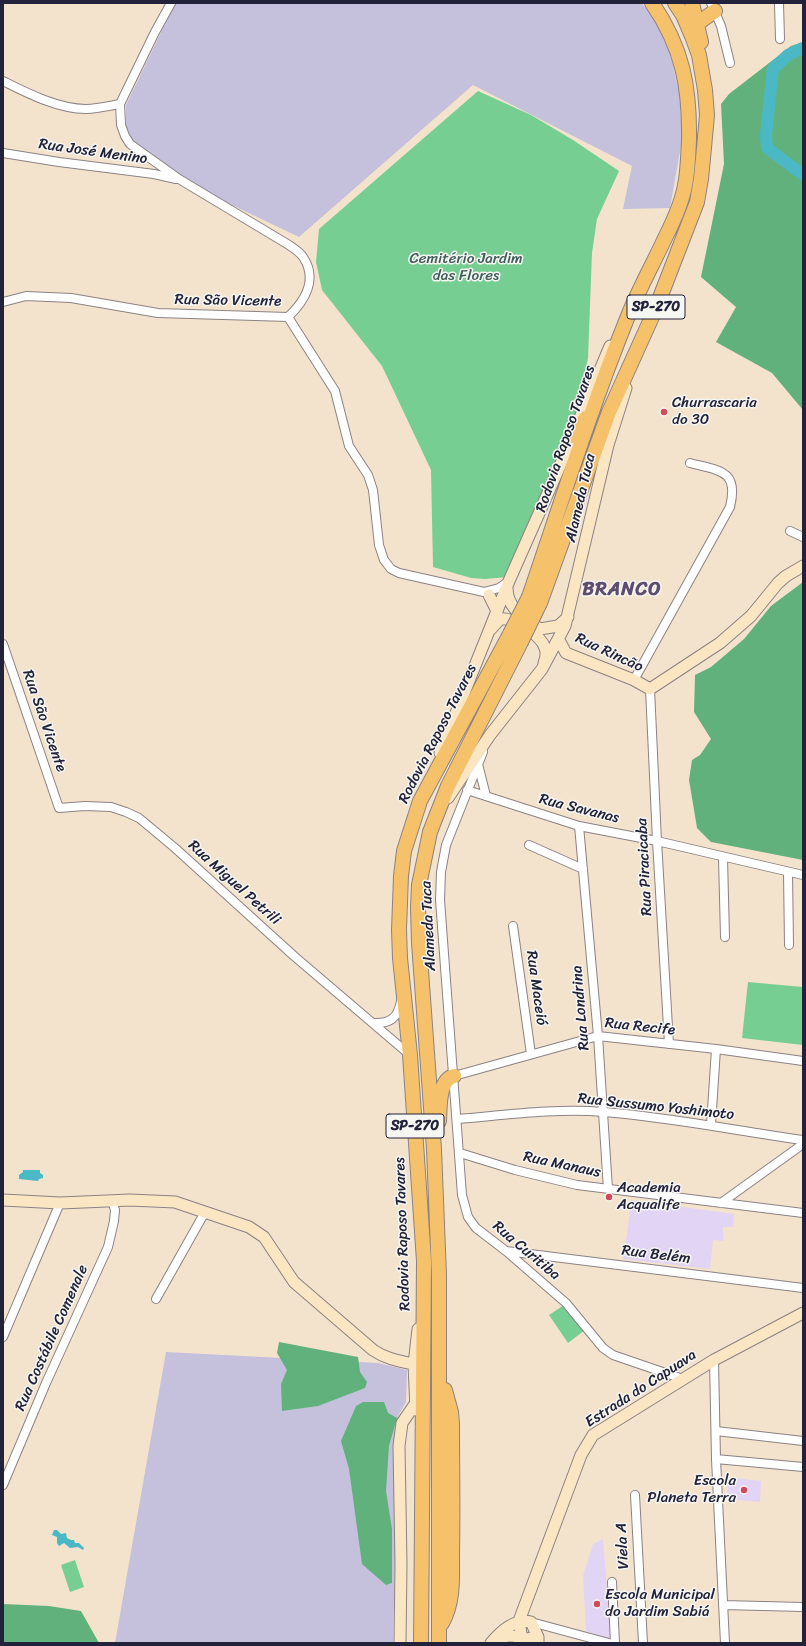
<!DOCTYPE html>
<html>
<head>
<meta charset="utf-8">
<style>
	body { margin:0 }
	#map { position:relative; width:806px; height:1646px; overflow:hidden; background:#f4e3cc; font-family:Sriracha,sans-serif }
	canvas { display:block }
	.frame { position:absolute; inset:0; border:4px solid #22223b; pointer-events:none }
</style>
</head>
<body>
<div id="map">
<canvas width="806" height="1646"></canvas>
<div class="frame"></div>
</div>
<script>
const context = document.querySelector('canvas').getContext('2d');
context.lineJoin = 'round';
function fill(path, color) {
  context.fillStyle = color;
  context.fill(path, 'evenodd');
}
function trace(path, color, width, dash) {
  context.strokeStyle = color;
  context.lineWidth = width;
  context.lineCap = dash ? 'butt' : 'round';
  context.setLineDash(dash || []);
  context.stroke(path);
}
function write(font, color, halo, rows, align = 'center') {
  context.font = font + ' Sriracha,sans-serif';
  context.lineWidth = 3;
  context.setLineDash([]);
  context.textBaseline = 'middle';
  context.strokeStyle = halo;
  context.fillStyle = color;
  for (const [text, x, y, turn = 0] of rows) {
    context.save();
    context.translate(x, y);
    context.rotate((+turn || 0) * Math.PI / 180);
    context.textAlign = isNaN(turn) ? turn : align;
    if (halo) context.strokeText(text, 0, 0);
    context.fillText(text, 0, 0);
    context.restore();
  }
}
const built = new Path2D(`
	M632,1200L734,1214L733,1227H723V1241L713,1240L710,1269L623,1259Z
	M727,1477L761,1481L760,1502L728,1499Z
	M603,1539L611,1640L586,1631L583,1576L593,1544Z`);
const industrial = new Path2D(`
	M175,3H641L650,12L658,26L670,52L680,97L682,140L670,208L623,209L632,166L473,85L299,237L209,194L173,171L134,142L126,133V105Z
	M166,1352L378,1363L407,1370L406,1402L398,1416L393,1643H115Z`);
const green = new Path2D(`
	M478,91L531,115L573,140L619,171L597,219L592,253L588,358L573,428L508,577L485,579L471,578L433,567L431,470L382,366L322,290L316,262L319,229Z
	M748,982L803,987V1045L742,1038Z
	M564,1305L585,1330L568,1343L549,1315Z
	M75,1560L84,1587L70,1592L61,1565Z`);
const forest = new Path2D(`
	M803,42V410L772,373L716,342L736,307L701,277L724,164L721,104L729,94L791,46Z
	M803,582V860L711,842L697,828L689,780L692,760L700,755L711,739L694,712L695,675L711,667L744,639L771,606Z
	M279,1342L358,1357L360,1372L367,1382L365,1388L318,1406L282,1411L281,1384L287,1370L277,1353Z
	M363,1402H384L388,1413L397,1418L389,1446L386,1491L392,1529V1583L386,1585L362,1564L349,1469L341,1441L356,1406Z
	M3,1604L49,1606L81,1611L99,1643H3Z`);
const water = new Path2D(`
	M23,1170H40V1173L43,1175V1178L39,1179L38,1181L19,1179V1175L23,1172Z
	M54,1530H57L61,1534L66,1533L67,1538L71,1540H74L75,1543H79L84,1548L83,1550L78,1547L70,1548L64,1543L59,1546L57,1543V1537L52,1535Z`);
const river = new Path2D(`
	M803,48L788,55L773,69L766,135L767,148L803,175`);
const street = new Path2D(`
	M711,3L721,26L730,63
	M779,3L780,39
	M3,81C27,93 58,109 86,109C97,109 109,106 120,104
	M3,153L59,162L154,174L176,179
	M3,302L26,296L71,298L158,313L288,317C305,301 318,279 303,257C300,252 293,248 289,245L179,179L130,144L125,136L121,125L120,104L155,32L171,3
	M288,317L335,391L349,446L368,475L373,490L379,545L384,560L391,569L399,573L484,592L499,588L509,581
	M790,531L803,537
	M3,644L59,808L85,806L111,807L126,812L139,818L175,848L294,956L410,1055
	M634,680L730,507C739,470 720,471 690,463
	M650,689L657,841L669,1044
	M483,752L446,845L441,872L440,900L462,1195L468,1217L476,1228L506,1251L566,1303L603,1348L613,1355L683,1379
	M478,764L486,796
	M467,790L579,826L657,841L803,875
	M579,826L598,1036L608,1189
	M529,845L583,869
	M723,858L725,937
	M788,873L789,945
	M513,926L531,1054
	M373,1023C390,1024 398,1018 401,1001
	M454,1076L598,1036L716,1049L803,1061
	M457,1119C506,1115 555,1108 604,1112C670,1117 737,1131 803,1140
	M711,1125L716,1049
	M460,1153L515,1170L577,1185L803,1213
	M721,1203L803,1144
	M506,1251L803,1288
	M156,1299L205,1212
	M3,1337L60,1203
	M714,1360L716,1459L725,1643
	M716,1431L803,1441
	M716,1459L803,1467
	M3,1485L46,1383L108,1247L114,1221L115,1210L112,1201
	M635,1495L643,1643
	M612,1582L615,1643
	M723,1605L803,1607
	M531,1622L609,1643`);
const secondary = new Path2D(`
	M507,588C507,609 525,618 540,629L558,626L568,617
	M489,595L497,611
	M491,629L500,619C513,617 541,635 545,648C547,653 546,658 544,663
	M559,640L566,653L634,680L650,689L720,643L751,616L778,583L786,576L803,566
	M440,753L509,581L559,468L610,346
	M448,798L490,735L542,669L565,626L608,445L626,388
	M3,1200L60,1203L130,1200L175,1202L249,1227L264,1237L294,1282L373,1350C386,1359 399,1361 414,1364
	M416,1410L414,1364L418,1329
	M538,1637L522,1640L519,1621L581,1455L593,1435L714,1360L803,1313
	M494,1642C504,1635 517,1633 525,1643
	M400,1643L401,1564L399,1446L402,1423L415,1404
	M491,1643C501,1631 515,1618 531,1622L538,1637V1643`);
const highway = new Path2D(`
	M692,3L701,42
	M698,23L715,11
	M572,436L586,418
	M529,597C561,503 591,408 628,316C639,289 654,262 666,236C674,220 682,203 685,185C688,171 688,156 689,141C690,88 683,48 652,3
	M540,603L609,412L656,308L697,202L701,179L704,148L707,115L705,90L699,55L692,36L683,15L675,3
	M439,1121C440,1108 438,1080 454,1076
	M442,1623C454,1602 452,1577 452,1553C453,1510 452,1467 452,1424L451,1412L445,1390
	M421,1643L424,1261L410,1055L400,958L399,930L401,876L404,851L420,801L510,634
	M439,1643V1275L434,1149L419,943L418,907L419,885L430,832L448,786L521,642`);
const highwayBridge = new Path2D(`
	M510,634L529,597
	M521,642L540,603`);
const markers = [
	[664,412,4,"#d1495b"],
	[609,1197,4,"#d1495b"],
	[744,1490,4,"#d1495b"],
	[597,1604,4,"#d1495b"]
];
const shields = [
	[656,307,58],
	[415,1126,58]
];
const shieldNames = [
	["SP-270",656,307],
	["SP-270",415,1126]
];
const streetNames = [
	["Rua José Menino",93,152,8],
	["Rua São Vicente",228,301,1],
	["Rodovia Raposo Tavares",566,439,-71],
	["Alameda Tuca",581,498,-77],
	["Rua Rincão",609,653,25],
	["Rua São Vicente",44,721,71],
	["Rodovia Raposo Tavares",438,734,-63],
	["Rua Savanas",579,809,14],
	["Rua Piracicaba",645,867,-93],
	["Rua Miguel Petrili",234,883,42],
	["Alameda Tuca",429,926,-93],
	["Rua Maceió",536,988,82],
	["Rua Londrina",581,1008,-95],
	["Rua Recife",640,1027,6],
	["Rua Sussumo Yoshimoto",656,1107,6],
	["Rua Manaus",562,1165,12],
	["Rodovia Raposo Tavares",403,1234,-92],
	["Rua Curitiba",526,1251,40],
	["Rua Belém",656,1255,7],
	["Rua Costábile Comenale",52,1338,-66],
	["Estrada do Capuava",641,1389,-33],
	["Viela A",623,1546,-93]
];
const parkNames = [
	["Cemitério Jardim",466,259],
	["das Flores",466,276]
];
const poiNames = [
	["Churrascaria",672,403],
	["do 30",672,420],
	["Academia",617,1188],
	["Acqualife",617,1205],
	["Escola",736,1481,"right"],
	["Planeta Terra",736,1498,"right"],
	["Escola Municipal",605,1595],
	["do Jardim Sabiá",605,1612]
];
const districtNames = [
	["BRANCO",622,590]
];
fill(built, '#e1d4f4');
fill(industrial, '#c5c0db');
fill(green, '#77ce93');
fill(forest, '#61b17d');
fill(water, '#4bb8c6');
trace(river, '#4bb8c6', 12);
trace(street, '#8b8284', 10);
trace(secondary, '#8b8284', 13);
trace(highway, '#8b8284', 16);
trace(street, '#fff', 8);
trace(secondary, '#fbe6c4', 11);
trace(highway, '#f5c16b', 14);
trace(highwayBridge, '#8b8284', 16, []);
trace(highwayBridge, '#f5c16b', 14);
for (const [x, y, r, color] of markers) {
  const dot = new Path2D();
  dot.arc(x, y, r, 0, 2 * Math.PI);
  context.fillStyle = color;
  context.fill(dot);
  trace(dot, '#f6f6f2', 1.5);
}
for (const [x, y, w] of shields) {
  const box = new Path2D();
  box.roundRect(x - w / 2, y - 12, w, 24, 3);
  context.fillStyle = '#f6f6f2';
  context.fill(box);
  trace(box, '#22223b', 1);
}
write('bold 14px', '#22223b', null, shieldNames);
write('15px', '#22223b', '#f6f6f2', streetNames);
write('15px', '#405e5a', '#f6f6f2', parkNames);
write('15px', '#22223b', '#f6f6f2', poiNames, 'left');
context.letterSpacing = '1px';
write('bold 19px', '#5e4d6f', '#f6f6f2', districtNames);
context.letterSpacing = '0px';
</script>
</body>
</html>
